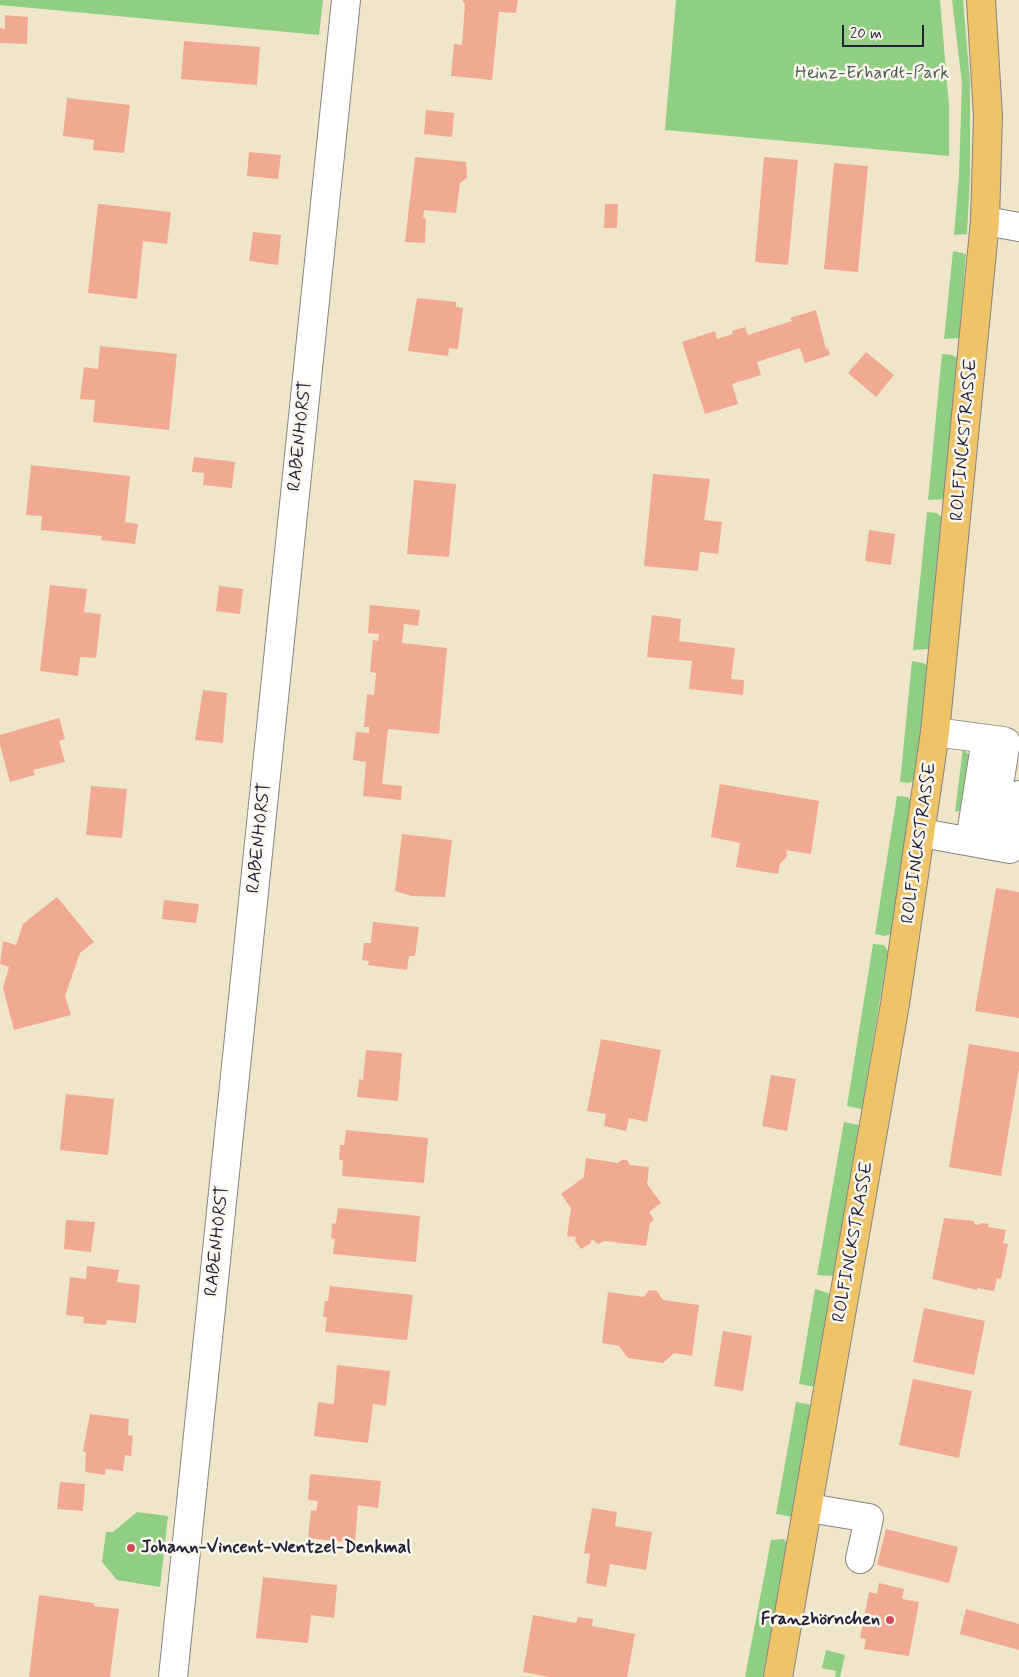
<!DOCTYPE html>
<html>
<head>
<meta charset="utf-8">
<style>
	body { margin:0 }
	#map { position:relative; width:1019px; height:1677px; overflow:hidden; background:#efe6c9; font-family:Mynerve,sans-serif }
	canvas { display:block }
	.scale { position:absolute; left:842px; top:25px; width:82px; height:22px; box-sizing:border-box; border:2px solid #22223b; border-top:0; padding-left:6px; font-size:15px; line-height:18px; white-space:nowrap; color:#22223b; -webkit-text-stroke:4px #fbf7ec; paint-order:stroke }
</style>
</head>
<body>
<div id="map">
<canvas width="1019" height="1677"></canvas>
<div class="scale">20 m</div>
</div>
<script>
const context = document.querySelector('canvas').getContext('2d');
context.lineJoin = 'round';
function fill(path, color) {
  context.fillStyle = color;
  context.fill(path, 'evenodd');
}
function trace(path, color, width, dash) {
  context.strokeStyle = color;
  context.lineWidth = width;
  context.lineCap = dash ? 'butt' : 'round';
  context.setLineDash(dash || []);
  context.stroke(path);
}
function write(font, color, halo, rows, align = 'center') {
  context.font = font + ' Mynerve,sans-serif';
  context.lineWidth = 5;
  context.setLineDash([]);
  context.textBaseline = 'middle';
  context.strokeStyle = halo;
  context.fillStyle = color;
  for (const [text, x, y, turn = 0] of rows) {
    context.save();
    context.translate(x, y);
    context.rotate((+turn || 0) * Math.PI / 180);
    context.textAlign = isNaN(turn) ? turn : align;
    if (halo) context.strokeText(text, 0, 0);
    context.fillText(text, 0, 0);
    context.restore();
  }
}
const green = new Path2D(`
	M0,0H323L319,35L0,5Z
	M676,0H940L949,106V156L665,130Z
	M952,0H963L970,82V176L967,234L954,235L959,175L962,83Z
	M953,251L966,254L959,338L944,339Z
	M942,354L952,355L957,358L944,499L928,500Z
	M927,512L937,513L942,518L930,649L913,650Z
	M912,661L923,663L928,666L915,780L909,783L900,782Z
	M963,748L971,758L963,810L955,812Z
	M897,796L908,797L911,801L891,934L885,936L875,934Z
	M873,944L884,945L888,951L862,1109L847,1106Z
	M844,1122L859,1125L834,1276L817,1275Z
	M815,1289L831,1294L815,1387L799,1384Z
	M796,1402L808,1404L812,1407L793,1517L776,1514Z
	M137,1512L168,1516L160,1587L117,1580L102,1562L106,1532H113Z
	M784,1539L787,1544L763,1677H745L771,1540Z
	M826,1650L845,1655L840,1677H835L836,1671L822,1668Z`);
const building = new Path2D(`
	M462,0H518L516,13L499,12L492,80L451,76L454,44L462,45L465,4Z
	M5,15L28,17L27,44L0,43V28L5,29Z
	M184,41L260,47L257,85L181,79Z
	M67,98L130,105L124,153L93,150L94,140L63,136Z
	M426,110L454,113L452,137L424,134Z
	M249,152L281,155L278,179L247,176Z
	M415,157L466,162L467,178L460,183L456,213L424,210L423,217L426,219L425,243L405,242Z
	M764,157L798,160L788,265L755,262Z
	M834,163L868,166L858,272L824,269Z
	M98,204L171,212L167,244L143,241L137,299L88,293Z
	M605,204H618L617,228H604Z
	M253,232L281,235L278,265L249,261Z
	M417,298L456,302V307L463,308L458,349L449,348L448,356L408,351Z
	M816,310L826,349L828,348L830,355L805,363L800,348L757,362L761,375L732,384L738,404L705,414L682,342L715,331L717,339L733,334L732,331L745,327L748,335L792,321L790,318Z
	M100,346L177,354L169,430L93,422L95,400L80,399L84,367L98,369Z
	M866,352L894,375L876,397L848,373Z
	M194,457L235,462L232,488L203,485L204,473L192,472Z
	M31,465L130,476L125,522L138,524L135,544L101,540L102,536L41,530L42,516L26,515Z
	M653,474L710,479L704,520L722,522L718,554L700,552L698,571L644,566Z
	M414,480L456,484L449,557L407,554Z
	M869,530L895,534L891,565L865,561Z
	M50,585L87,589L84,612L101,614L96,658L80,657L78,676L40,671Z
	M219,586L243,589L240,614L216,611Z
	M370,605L420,610L418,626L404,624L402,643L447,648L439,734L388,729L382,784L402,786L401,800L363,796L366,762L353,760L356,732L369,733V727H364L367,694L374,695L376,673L370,672L373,640L378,641L379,634L368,633Z
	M652,615L681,619L679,641L735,648L731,679L744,680L743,695L689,689L692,661L647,657Z
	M203,690L227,693L223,743L195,740Z
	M59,718L65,739L59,741L65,762L33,770L35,775L10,782L0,745V735Z
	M720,784L819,801L811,854L786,850L787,856L780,864L778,874L736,867L740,843L711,837Z
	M91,786L127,789L122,838L86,835Z
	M402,834L452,840L445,897L412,896L395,891Z
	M996,888L1019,892V1018L975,1011Z
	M57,897L94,942L80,953L65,996L71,1015L14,1030L3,988L9,967L0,964L3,941L16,945L23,924Z
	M164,900L199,904L196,923L162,919Z
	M373,922L419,927L415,956H409L407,970L368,965L369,961L362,960L364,943H371Z
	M601,1039L661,1050L647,1122L629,1118L626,1131L604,1126L606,1114L587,1111Z
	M969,1044L1019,1052V1069L1001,1176L949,1167Z
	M366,1050L402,1053L398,1101L357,1097L359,1079L363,1080Z
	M771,1075L796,1079L787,1131L762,1126Z
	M66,1094L114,1099L108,1155L60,1150Z
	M346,1130L428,1138L424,1183L342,1176L343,1160H339L340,1145H344Z
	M586,1158L618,1163L622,1160H627L630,1165L649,1167L647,1184L661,1203L649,1212L654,1220L650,1223L646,1246L605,1241L598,1244L592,1239L590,1244L581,1249L575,1241L576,1237L567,1236L571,1208L561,1194L584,1177Z
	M338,1208L420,1216L416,1262L333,1254L335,1239L331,1238L332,1223L336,1224Z
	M944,1218L974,1221V1224L980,1225L981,1223L989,1224L988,1227L1006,1230L1003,1243L1008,1244L1001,1279L997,1278L994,1291L977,1288V1290L932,1279Z
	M66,1220L95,1222L91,1252L64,1249Z
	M87,1266L119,1270L117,1282L140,1285L136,1323L107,1320L106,1325L83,1323L84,1317L66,1315L70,1277L86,1279Z
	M330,1286L413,1295L407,1340L325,1332L327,1317H323L325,1301H328Z
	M649,1290L657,1291L663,1300L699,1305L692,1356L674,1353L663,1363L628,1358L619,1346L602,1343L608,1292L644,1297Z
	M924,1308L985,1321L974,1375L913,1362Z
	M723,1331L752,1336L743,1391L714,1386Z
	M337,1365L390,1371L386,1406L373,1404L368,1443L314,1436L318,1402L333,1404L334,1402Z
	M913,1379L972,1391L959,1458L899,1445Z
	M90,1414L129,1419L128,1435L133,1436L131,1456L125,1455L123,1471L106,1469L105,1475L85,1472L86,1452L83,1451Z
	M310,1474L381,1481L378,1508L358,1505L355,1543L308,1538L311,1510L316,1511L318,1501L308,1500Z
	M60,1482L85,1484L83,1511L57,1509Z
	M592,1508L617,1512L615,1526L652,1532L646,1570L610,1564L606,1587L586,1583L590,1554L584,1553Z
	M886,1529L958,1547L949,1583L877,1565Z
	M263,1577L337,1585L334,1618L311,1615L308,1643L256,1638Z
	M879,1583L904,1589L902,1599L919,1602L909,1656L864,1649L866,1639L860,1638L869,1592L877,1594Z
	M39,1595L94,1603V1606L119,1609L110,1677H29Z
	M966,1609L1019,1624V1650L960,1634Z
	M533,1615L576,1623L578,1617L593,1619L592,1626L635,1634L627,1677H549L523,1672Z`);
const minor = new Path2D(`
	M985,221L1019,227
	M935,732L1003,741
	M922,833L1010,849L1019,795
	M970,841L986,739
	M989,845L1006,742
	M809,1508L869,1518L860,1559
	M173,1677L346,0`);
const major = new Path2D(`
	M778,1677L895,1004L935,732L985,221L988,116L981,0`);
const markers = [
	[131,1548,5,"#d1495b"],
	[890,1620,5,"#d1495b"]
];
const parkNames = [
	["Heinz-Erhardt-Park",872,74]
];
const streetNames = [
	["RABENHORST",301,436,-84],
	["ROLFINCKSTRASSE",965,440,-85],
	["RABENHORST",260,838,-84],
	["ROLFINCKSTRASSE",920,843,-82],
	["RABENHORST",218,1241,-84],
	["ROLFINCKSTRASSE",854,1242,-80]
];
const poiNames = [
	["Johann-Vincent-Wentzel-Denkmal",141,1548],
	["Franzhörnchen",880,1620,"right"]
];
fill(green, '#90ce84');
fill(building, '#f2a991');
trace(minor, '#888482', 30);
trace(major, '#888482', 30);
trace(minor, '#fff', 28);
trace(major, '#efc469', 28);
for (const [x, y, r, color] of markers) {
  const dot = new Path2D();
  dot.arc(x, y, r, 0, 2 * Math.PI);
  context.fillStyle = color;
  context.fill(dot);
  trace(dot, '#fbf7ec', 2);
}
write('18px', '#485e55', '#fbf7ec', parkNames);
write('18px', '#22223b', '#fbf7ec', streetNames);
write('bold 18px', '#22223b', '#fbf7ec', poiNames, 'left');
</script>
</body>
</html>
